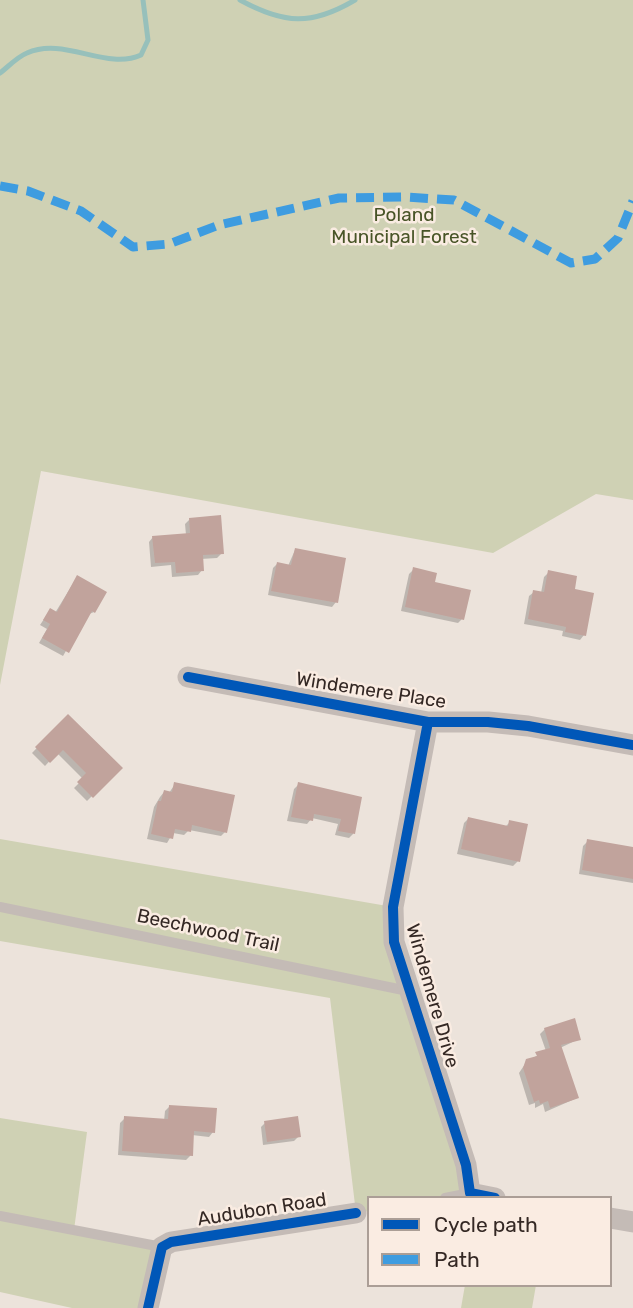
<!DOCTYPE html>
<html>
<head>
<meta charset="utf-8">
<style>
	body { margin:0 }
	#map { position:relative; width:633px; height:1308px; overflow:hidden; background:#ece3db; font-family:Rubik,sans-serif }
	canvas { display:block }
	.legend { position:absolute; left:367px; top:1196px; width:245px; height:91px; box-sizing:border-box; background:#faece2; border:2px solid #ab9e96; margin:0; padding:9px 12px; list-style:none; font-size:21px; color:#342824 }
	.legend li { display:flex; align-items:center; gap:14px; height:35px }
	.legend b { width:35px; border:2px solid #ab9e96 }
</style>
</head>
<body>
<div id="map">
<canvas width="633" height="1308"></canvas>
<ul class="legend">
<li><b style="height:9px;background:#0057b8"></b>Cycle path</li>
<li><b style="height:9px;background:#3e9ce0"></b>Path</li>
</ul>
</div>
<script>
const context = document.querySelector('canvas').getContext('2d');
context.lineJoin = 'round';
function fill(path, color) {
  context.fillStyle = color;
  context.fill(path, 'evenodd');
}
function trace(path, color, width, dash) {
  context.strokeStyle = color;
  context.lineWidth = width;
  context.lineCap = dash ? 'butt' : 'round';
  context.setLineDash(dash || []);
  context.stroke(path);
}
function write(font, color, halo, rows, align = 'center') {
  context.font = font + ' Rubik,sans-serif';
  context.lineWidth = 5;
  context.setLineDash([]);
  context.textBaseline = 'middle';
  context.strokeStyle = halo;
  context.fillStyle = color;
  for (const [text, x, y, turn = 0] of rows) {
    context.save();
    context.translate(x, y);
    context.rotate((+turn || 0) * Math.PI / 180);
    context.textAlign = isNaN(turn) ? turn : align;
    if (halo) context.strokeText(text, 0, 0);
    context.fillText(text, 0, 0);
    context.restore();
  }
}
const green = new Path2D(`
	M0,0H633V500L596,494L493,553L41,471L0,685Z
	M0,839L393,907L470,1193L445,1198H369V1211L356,1213L330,998L0,941Z
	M0,1118L87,1132L74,1230L162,1247L148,1308H72L0,1292Z
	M465,1285H536L532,1308H461Z`);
const shadow = new Path2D(`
	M190,519L222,553L217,558L201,559L202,570L198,575L172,577L171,565L151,567L149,542L153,537L186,535L185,524Z
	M295,550L336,602L332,607L268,595L273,568L277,564L288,566Z
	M414,569L433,583L462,619L458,623L401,611L409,574Z
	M549,572L572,590L584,635L580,640L562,636L563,631L524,624L529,596L534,592L541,593L544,577Z
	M77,577L94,612L87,615L63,656L39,643L47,629L40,625L50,610L55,613Z
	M68,716L120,768L87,801L74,788L83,779L57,753L45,766L32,753Z
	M175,784L225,832L221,836L189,830L184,835L173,833L167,843L147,839L154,807L160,797L164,792L169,793Z
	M299,784L360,799L353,834L349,838L335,835L338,824L312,818L307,824L287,821L294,789Z
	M468,819L505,827L510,822L518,861L513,866L457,854L464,823Z
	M588,841L633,849V883L579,874L583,846Z
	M545,1029L579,1039L560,1048L577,1098L545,1112L543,1104L535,1108V1103L529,1105L519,1073L527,1061L546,1051L540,1034Z
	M169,1107L213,1132L209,1137L192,1135L191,1155L186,1160L118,1155L120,1123L125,1118L164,1121L165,1111Z
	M265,1123L299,1136L294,1141L263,1145L261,1127Z`);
const stream = new Path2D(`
	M240,0C284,24 311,26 355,0
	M0,73C8,67 17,57 27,53C64,36 106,71 141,55L148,40L143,0`);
const building = new Path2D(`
	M221,515L224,554L203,555L204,571L176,573L175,562L155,563L152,536L190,533L189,518Z
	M295,548L346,558L338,603L271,591L277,562L291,565Z
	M413,567L437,573L435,582L471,590L464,620L405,607Z
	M548,570L577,576L575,589L594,593L586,636L565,632L566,627L528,619L533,590L544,592Z
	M77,575L107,592L95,613L92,611L69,653L42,638L50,624L43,620L50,608L57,612Z
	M68,714L123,768L93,798L77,782L86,773L63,750L50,763L35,747Z
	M174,782L235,795L227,833L192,825L191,832L175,829L173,839L151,834L158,801H161L164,790L172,792Z
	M298,782L362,797L355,834L338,831L341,819L314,814L313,821L291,817Z
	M468,817L508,826L509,820L528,824L520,862L461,849Z
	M587,839L633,847V879L582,870Z
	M575,1018L581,1040L561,1045L579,1098L550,1108L548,1101L540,1104L539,1100L534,1102L523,1068L526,1059L537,1056L535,1052L550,1048L544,1028Z
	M169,1105L217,1108L215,1133L194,1131L193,1156L122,1151L124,1116L168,1119Z
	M298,1116L301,1137L267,1142L264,1121Z`);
const lane = new Path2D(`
	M0,907L408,991
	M445,1198L470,1193
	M0,1216L162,1247`);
const street = new Path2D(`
	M188,677L428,722H488L528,726L633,745
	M428,722L393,907L394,942L466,1165L470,1193L495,1198
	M610,1218L633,1222
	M148,1308L162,1247L171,1242L356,1213`);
const quiet = new Path2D(`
	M0,186L28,191L81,211L133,247L169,244L219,225L339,198L404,197L454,200L571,263L595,259L618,238L633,201`);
const cycleway = new Path2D(`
	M188,677L428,722H488L528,726L633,745
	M428,722L393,907L394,942L466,1165L470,1193L495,1198
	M148,1308L162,1247L171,1242L356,1213`);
const parkNames = [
	["Poland",404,216],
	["Municipal Forest",404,238]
];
const streetNames = [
	["Windemere Place",371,691,9],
	["Beechwood Trail",208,931,12],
	["Windemere Drive",432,996,74],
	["Audubon Road",262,1210,-9]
];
fill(green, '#cfd1b4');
fill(shadow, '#0003');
trace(stream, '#97c0bb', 5);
fill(building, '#c1a39c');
trace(lane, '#c4bbb6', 10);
trace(street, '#c4bbb6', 21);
trace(quiet, '#3e9ce0', 9, [18, 9]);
trace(cycleway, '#0057b8', 10);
write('19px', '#485427', '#faece2', parkNames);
write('19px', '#342824', '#faece2', streetNames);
</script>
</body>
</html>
